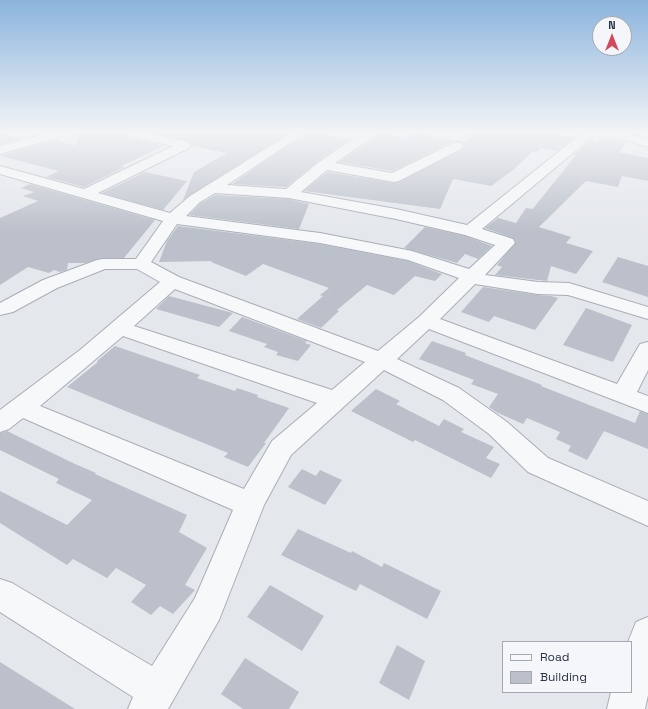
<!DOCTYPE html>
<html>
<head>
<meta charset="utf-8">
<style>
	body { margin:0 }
	#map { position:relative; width:648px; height:709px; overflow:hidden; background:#e4e7ec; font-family:"Space Grotesk",sans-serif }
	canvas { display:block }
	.legend { position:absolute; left:502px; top:641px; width:130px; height:52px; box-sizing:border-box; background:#f4f6f9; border:1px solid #a4a8b1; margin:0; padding:5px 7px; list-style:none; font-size:12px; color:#2b3445 }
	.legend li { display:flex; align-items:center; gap:8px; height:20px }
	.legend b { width:20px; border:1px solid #a4a8b1 }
	.north { position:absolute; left:592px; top:16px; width:40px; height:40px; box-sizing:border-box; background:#f4f6f9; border:1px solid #a4a8b1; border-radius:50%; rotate:0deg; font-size:11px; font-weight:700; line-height:16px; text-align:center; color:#2b3445 }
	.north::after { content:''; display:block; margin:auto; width:14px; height:18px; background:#d1495b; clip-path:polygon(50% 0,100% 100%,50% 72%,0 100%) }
</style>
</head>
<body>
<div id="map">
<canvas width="648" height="709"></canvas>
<ul class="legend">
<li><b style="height:5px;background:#f7f8fa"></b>Road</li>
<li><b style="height:11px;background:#bbc0ca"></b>Building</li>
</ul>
<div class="north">N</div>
</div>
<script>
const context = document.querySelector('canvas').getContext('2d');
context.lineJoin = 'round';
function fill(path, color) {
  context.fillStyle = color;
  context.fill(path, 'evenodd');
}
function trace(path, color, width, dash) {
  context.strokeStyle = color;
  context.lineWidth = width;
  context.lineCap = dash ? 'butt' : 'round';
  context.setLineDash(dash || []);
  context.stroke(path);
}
const building = new Path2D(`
	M0,133H4L22,139L0,144Z
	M77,133H125L128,137L164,146L121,166L125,167L84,187L46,177L59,171L0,156L54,140L76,146Z
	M151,133H289L183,200L194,172L227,153L192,146L189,141Z
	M306,133H326L329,137L349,140L318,161L286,187L232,184Z
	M378,133L406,138L417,133L467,142L468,133H559L557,135L575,137L557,151L541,148L537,152L533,151L513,170L491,186L453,179L440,209L304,191L327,172L394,183L399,182L462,150L464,147L461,142H452L392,171L339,162L375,137Z
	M600,137L627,142L619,152L648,158V181L622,176L618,187L586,181L539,227L571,237L566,243L593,251L576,274L551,266L547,281L495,275L502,267L497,265L516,242L513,238L485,228L498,218L516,223L526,208L533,209L535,206L576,155H573L591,140L598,141Z
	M145,172L187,181L163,210L102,193Z
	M30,184L155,220L124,258H103L86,263H68L67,270L60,272L54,270L49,273L28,267L0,285V218L38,201L23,196L34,192L21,188Z
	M215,195L289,199L309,204L299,229L189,215L201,203Z
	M178,226L320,244L408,261L442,274L435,281L415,276L394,295L367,285L337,310L339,311L321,328L297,319L323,296L320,295L329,288L263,264L246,276L211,262L212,261L159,262L167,241Z
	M425,227L465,236L492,246L478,259L465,254L457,263L404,248Z
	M618,257L648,266V297L602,282Z
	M483,287L538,295L551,296L558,298L535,330L494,316L489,322L461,312Z
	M169,296L233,313L219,327L156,309Z
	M586,308L632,325L613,362L563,345Z
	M242,317L307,341L305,343L311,345L298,361L276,355L278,352L264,347L267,344L229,331Z
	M432,341L466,353L465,355L542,385L541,386L635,423L640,411L648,414V449L604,431L587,460L568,451L571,446L556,439L560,432L527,418L523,424L496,412L489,407L498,394L471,384L474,380L419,359Z
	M115,346L200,375L197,378L235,391L237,388L258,395L257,397L289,408L264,443H266L248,467L224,457L228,453L67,387L98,362L97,361Z
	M376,389L400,401L396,404L439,426L444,419L464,429L461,432L494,447L486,458L500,464L491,478L415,440L413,442L351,411Z
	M7,431L75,464L96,473L95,474L187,515L179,532L207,548L185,585L195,590L173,614L160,606L151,615L131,602L146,585L116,568L107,578L73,559L67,565L0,523V491L67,525L92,500L56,483L59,479L0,450V433Z
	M302,469L316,476L320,470L342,480L325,505L288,487Z
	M298,529L351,553L352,551L382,567L384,563L441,591L427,619L360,584L356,591L281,555Z
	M270,585L324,616L302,651L247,617Z
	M397,645L425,661L409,700L379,683Z
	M245,658L299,692L289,709H243L221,694Z
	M0,662L75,709H0Z`);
const minor = new Path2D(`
	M126,133H146L189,142L191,145L189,148L98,193L170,213L190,196L291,133H305L227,185L286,189L319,162L353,139L329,136L327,133H376L374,136L335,163L392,173L453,143H461L463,146L461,149L399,181L394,182L327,170L301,192L396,209L467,225L582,133H595L593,136L482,229L513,239L515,243L485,275L538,282L569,283L648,307V319L568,295L538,294L475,284L440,319L617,384L640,344L648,342V370L637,392L648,396V413L429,329L397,359L459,388L507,422L548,458L648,501V526L528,472L489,434L443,400L384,370L291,455L264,505L219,620L168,709H128L133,697L0,612V579L12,583L152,666L195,598L233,510L23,418L9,429L0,432V410L80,350L160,282L137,269H105L57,288L13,312L0,315V303L43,280L97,260L103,259H136L163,221L0,174V166L84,189L173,146L128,136ZM215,193L289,198L396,219L465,235L495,245L469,269L412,251L320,233L186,216L200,202ZM177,224L320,243L408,260L459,278L419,317L378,351L179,277L151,262ZM175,289L365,362L332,390L134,326ZM123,336L317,403L272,441L244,489L40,406Z
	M612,133H629L648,139V147L614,136Z
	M648,617V695L645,709H607L611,692H631V642H628L636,622Z`);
const tertiary = new Path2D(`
	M48,133H66L64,136L0,154V146Z`);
fill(building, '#bbc0ca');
trace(minor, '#a9aeb7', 2);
trace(tertiary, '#a9aeb7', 2);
fill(minor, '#f7f8fa');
fill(tertiary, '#f7f8fa');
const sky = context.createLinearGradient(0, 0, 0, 232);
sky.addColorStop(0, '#8bb4dd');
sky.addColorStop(0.57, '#f3f4f6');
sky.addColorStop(1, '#f3f4f600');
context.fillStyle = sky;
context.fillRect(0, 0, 648, 232);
</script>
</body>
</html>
